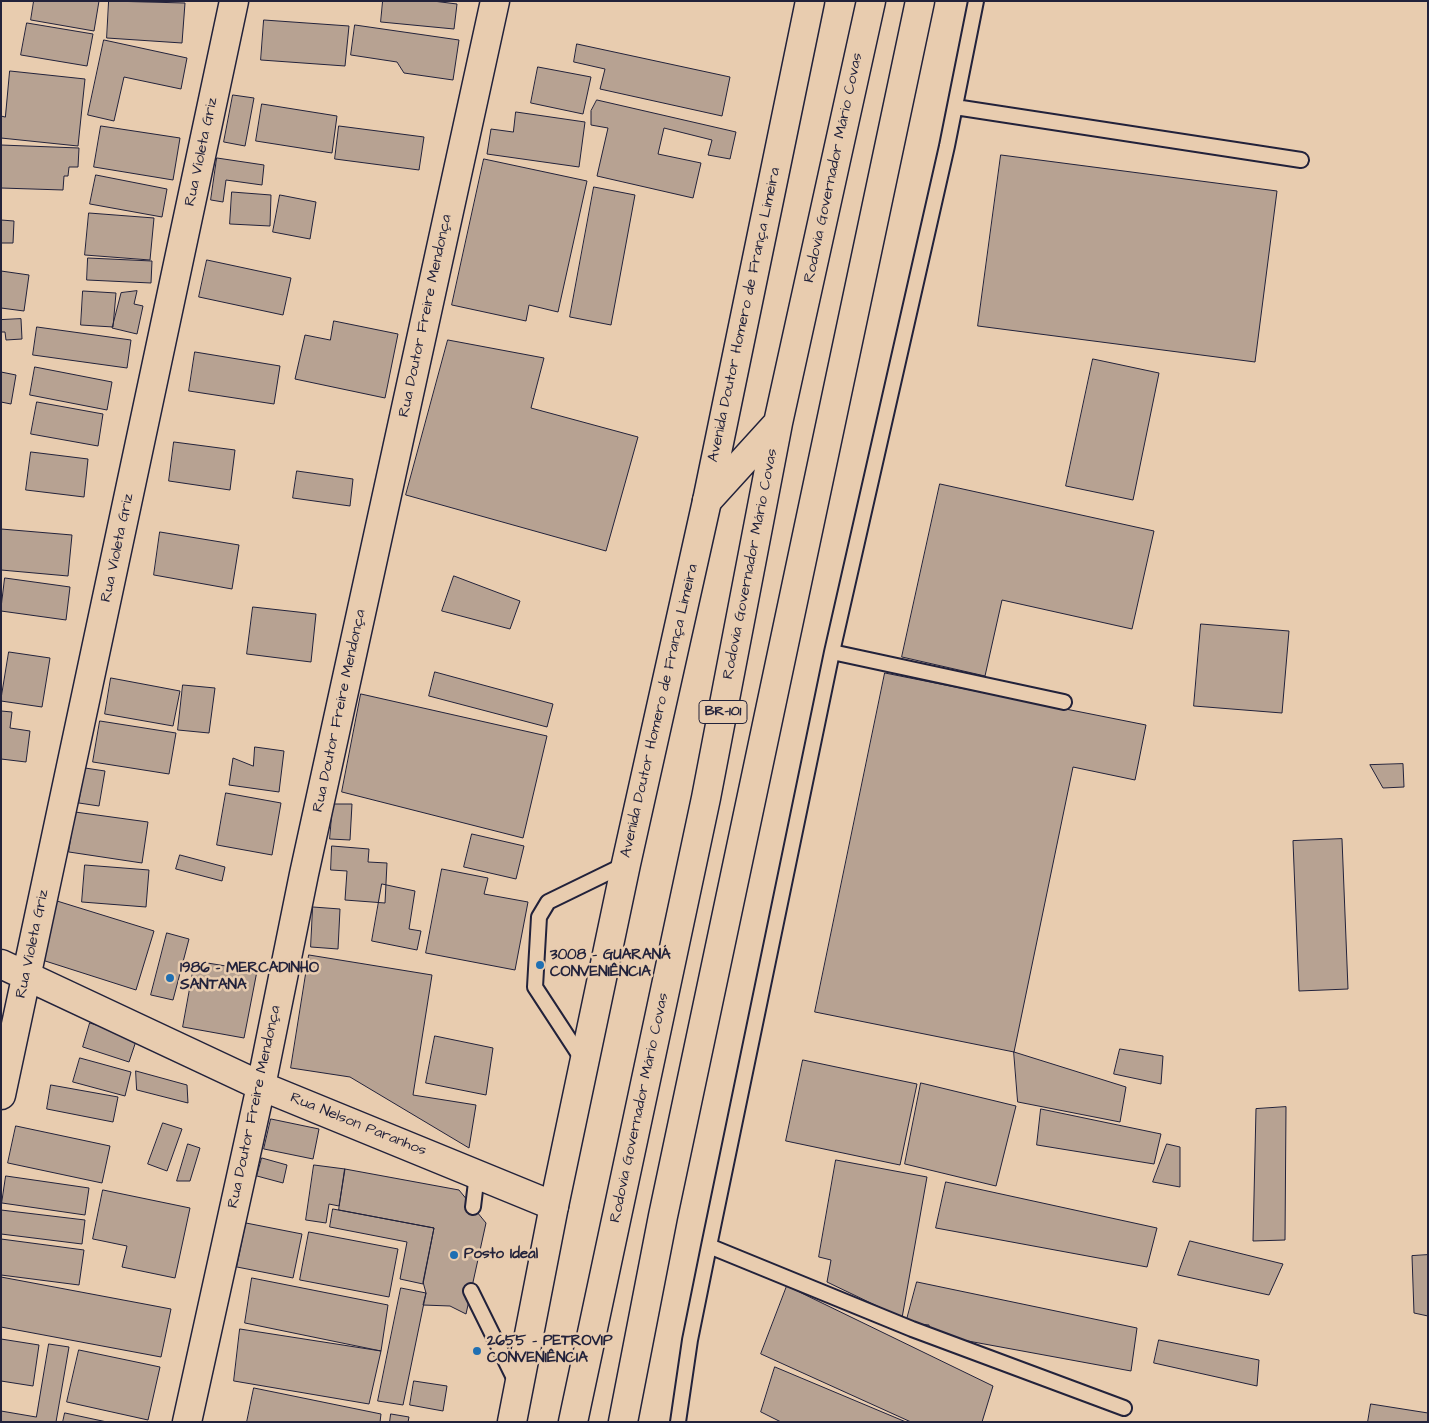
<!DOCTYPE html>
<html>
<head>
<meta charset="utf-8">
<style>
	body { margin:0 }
	#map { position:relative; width:1429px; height:1423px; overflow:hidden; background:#e8ccaf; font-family:"Architects Daughter",sans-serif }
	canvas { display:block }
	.frame { position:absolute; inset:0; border:2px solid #22223b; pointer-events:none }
</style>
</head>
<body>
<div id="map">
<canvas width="1429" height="1423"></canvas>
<div class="frame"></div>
</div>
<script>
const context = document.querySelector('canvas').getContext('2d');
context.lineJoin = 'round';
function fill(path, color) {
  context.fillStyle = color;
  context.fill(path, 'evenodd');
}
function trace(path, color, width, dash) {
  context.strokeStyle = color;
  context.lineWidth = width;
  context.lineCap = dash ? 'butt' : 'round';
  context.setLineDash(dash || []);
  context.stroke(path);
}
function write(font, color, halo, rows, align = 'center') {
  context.font = font + ' "Architects Daughter",sans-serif';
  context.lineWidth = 5;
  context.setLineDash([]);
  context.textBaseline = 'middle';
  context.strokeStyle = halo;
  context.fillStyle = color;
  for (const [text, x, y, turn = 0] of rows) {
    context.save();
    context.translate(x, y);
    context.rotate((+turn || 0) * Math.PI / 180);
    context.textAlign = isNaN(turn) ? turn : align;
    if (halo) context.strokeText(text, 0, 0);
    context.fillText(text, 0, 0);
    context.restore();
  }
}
const building = new Path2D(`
	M34,1H99L94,31L31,20Z
	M109,1L185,3L182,43L107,38Z
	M383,1H433L457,4L454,29L381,22Z
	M264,20L349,26L345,66L261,60Z
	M27,23L93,34L87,66L21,55Z
	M355,25L459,40L453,80L404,73L397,62L351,55Z
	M104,40L187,58L181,89L124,77L114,121L88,115Z
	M577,44L730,77L722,116L600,89L605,69L574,62Z
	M538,67L591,77L583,114L531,103Z
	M10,71L85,79L78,146L1,138V116L5,117Z
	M233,95L254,98L245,146L224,142Z
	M597,100L736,132L730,159L708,155L712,140L664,128L658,154L701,163L693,198L597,176L608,128L591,125V111Z
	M262,104L337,116L332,153L256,141Z
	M516,112L585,122L579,167L487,154L491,129L513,132Z
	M101,126L180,138L173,180L94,167Z
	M339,126L424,137L419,170L335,159Z
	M1,145L79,148L78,167H69L68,176H64L63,190L1,188Z
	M1001,155L1277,191L1255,362L978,326Z
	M217,158L264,165L262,185L226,180L223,202L211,200Z
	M484,159L587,181L558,312L529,305L526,321L452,305Z
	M96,175L167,189L162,217L90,204Z
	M594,187L635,195L611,325L570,317Z
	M232,192L271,195L270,226L230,224Z
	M280,195L316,202L310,239L273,232Z
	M89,213L154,218L150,260L85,255Z
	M1,220L14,221L13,243H1Z
	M88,258L152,261L151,283L87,280Z
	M207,260L291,278L283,315L199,297Z
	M1,271L29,275L24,311L1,308Z
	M83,291L116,293L113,327L81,325Z
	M137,291L134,304L143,306L137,334L112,328L121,293Z
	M21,319L22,339L6,340L5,332H1V320Z
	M334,321L398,334L385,398L295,379L305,335L330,340Z
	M37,327L131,340L127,368L33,355Z
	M448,340L544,358L531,408L638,437L606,551L406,495Z
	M195,352L280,366L274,404L189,391Z
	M1093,359L1159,373L1133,500L1066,486Z
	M35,367L112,382L107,410L30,395Z
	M1,372L16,375L11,404L1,402Z
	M37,402L103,414L98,446L31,434Z
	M174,442L235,450L230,490L169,481Z
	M31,452L88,459L84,497L26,490Z
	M297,471L353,479L350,506L293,498Z
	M940,484L1154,531L1132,629L1002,600L985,676L902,657Z
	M1,529L72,535L68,576L1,570Z
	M160,532L239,545L232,589L154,575Z
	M454,576L520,601L510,629L442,611Z
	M5,578L70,587L66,620L1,611Z
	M253,607L316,614L311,662L247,654Z
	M1201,624L1289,631L1282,713L1194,706Z
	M9,652L50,658L42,707L1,701Z
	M435,672L553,704L547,727L429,696Z
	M885,673L1146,725L1135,780L1073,767L1014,1052L815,1012Z
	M111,678L180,691L173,726L105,714Z
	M183,685L215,688L209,733L178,730Z
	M361,694L547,736L523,838L342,792Z
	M1,711L12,712L10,728L30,731L26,762L1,759Z
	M100,721L176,733L169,774L93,762Z
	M255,747L284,751L279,792L229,785L233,758L253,766Z
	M1403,764L1404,787L1383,788L1370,765Z
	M85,768L105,771L99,806L79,803Z
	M226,793L281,803L272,855L217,845Z
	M333,804H352L350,840L330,839Z
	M75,812L148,822L142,863L69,852Z
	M472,834L524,846L516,879L464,867Z
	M1342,839L1348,989L1299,991L1293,841Z
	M332,846L369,849L368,862L387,863L385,903L345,900L347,871L331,870Z
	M180,855L225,867L222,881L176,869Z
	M85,865L149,870L146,907L82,902Z
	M442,869L488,878L484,894L528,902L515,970L426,953Z
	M382,884L415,891L409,929L421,931L417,950L372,941Z
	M57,901L154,931L136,990L39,959Z
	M313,907L340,909L338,949L311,947Z
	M167,933L189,939L173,1000L151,995Z
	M309,955L432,975L413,1095L476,1105L469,1148L350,1077L291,1068Z
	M195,961L257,971L244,1038L183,1027Z
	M90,1023L137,1038L129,1062L83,1047Z
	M435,1036L493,1048L486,1095L426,1083Z
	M1120,1049L1163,1056L1161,1084L1114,1074Z
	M1014,1052L1126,1087L1120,1122L1018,1102Z
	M80,1058L131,1072L125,1096L73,1082Z
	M803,1060L917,1084L900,1165L786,1141Z
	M136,1071L187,1085L188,1103L137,1090Z
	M921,1083L1016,1106L996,1186L905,1164Z
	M51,1085L118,1097L113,1122L47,1109Z
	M1286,1107L1285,1240L1253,1241L1256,1109Z
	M1041,1109L1161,1134L1154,1164L1037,1145Z
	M271,1119L319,1129L313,1159L264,1149Z
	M163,1123L182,1129L167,1171L148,1164Z
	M16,1126L110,1146L102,1183L8,1163Z
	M188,1144L200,1148L190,1181H177Z
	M1167,1144L1180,1147V1187L1153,1182Z
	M262,1158L287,1165L283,1183L257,1176Z
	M836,1160L927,1177L902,1318L827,1282L831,1260L819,1257Z
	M314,1165L345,1169L339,1206L329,1204L326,1223L306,1220Z
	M345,1169L459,1190L486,1223L466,1314L450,1306L423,1305L426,1293L423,1282L434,1228L339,1210Z
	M6,1176L89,1188L85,1215L2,1203Z
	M946,1182L1157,1228L1147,1267L936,1228Z
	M103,1190L190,1208L175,1278L122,1267L127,1246L93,1239Z
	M333,1209L434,1228L423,1284L400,1279L407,1242L330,1227Z
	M1,1210L85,1220L82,1244L1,1234Z
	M246,1223L302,1234L293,1278L237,1267Z
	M309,1232L398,1249L389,1297L300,1280Z
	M1,1239L84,1250L79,1285L1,1275Z
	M1190,1241L1283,1264L1269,1295L1178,1275Z
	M1428,1255V1316L1414,1313L1412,1256Z
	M1,1277L171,1309L161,1357L1,1327Z
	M252,1278L388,1305L381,1351L245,1323Z
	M917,1282L1137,1328L1131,1371L930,1334L929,1325L906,1323Z
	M787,1286L993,1386L982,1422H911L761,1354Z
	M401,1288L426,1293L403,1405L378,1401Z
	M240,1329L381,1351L369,1404L234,1381Z
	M1,1339L39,1345L33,1386L1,1381Z
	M1159,1340L1259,1360L1257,1386L1154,1363Z
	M49,1344L69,1347L56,1422H1V1411L36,1417Z
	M79,1350L160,1367L148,1420L67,1402Z
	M775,1367L906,1422H781L761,1412Z
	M414,1381L447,1386L443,1411L410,1405Z
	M254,1388L381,1414L380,1422H247Z
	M1371,1404L1428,1413V1422H1368Z
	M65,1413L107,1422H63Z
	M391,1414L409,1417L408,1422H390Z`);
const lane = new Path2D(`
	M955,107L1301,160
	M832,652L1064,702
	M584,1062L535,987L539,917L548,902L626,864
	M473,1207L477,1174
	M709,1246L912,1329L1124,1408
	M471,1291L516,1382
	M678,1422L690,1340L709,1246L832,652L947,146L976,1`);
const street = new Path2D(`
	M1,964L261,1086L554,1206
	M1,1095L234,1
	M187,1422L261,1086L304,874L495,1`);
const secondary = new Path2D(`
	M512,1422L554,1206L626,864L707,501L810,1`);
const highway = new Path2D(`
	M707,501L778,423
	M573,1422L706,798L778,423L871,1
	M623,1422L663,1216L920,1`);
const markers = [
	[540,965,5,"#1f6fb2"],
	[170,978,5,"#1f6fb2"],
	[454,1255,5,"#1f6fb2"],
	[477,1351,5,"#1f6fb2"]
];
const shields = [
	[723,712,48]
];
const shieldNames = [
	["BR-101",723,712]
];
const streetNames = [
	["Rua Violeta Griz",202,152,-78],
	["Rodovia Governador Mário Covas",834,168,-78],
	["Avenida Doutor Homero de França Limeira",745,315,-78],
	["Rua Doutor Freire Mendonça",426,316,-78],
	["Rua Violeta Griz",118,548,-78],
	["Rodovia Governador Mário Covas",751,564,-79],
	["Rua Doutor Freire Mendonça",340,711,-78],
	["Avenida Doutor Homero de França Limeira",660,711,-77],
	["Rua Violeta Griz",33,944,-78],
	["Rua Doutor Freire Mendonça",255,1107,-78],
	["Rodovia Governador Mário Covas",640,1108,-78],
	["Rua Nelson Paranhos",358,1125,22]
];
const poiNames = [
	["3008 - GUARANÁ",550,956],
	["CONVENIÊNCIA",550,973],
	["1986 - MERCADINHO",180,969],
	["SANTANA",180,986],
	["Posto Ideal",464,1255],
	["2655 - PETROVIP",487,1342],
	["CONVENIÊNCIA",487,1359]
];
fill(building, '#b7a292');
trace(building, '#22223b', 1);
trace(lane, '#22223b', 18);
trace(street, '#22223b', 31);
trace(secondary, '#22223b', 31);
trace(highway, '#22223b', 31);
trace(lane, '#e8ccaf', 14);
trace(street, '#e8ccaf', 28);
trace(secondary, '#e8ccaf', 28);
trace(highway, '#e8ccaf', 28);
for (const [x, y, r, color] of markers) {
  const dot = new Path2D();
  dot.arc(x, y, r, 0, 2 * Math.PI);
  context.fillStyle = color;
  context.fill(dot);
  trace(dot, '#e8ccaf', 2);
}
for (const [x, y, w] of shields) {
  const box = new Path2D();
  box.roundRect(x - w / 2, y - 11.5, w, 23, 4);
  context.fillStyle = '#e8ccaf';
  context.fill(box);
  trace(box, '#22223b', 1);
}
write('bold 14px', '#22223b', null, shieldNames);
write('15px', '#22223b', '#e8ccaf', streetNames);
write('bold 15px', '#22223b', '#e8ccaf', poiNames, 'left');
</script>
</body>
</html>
